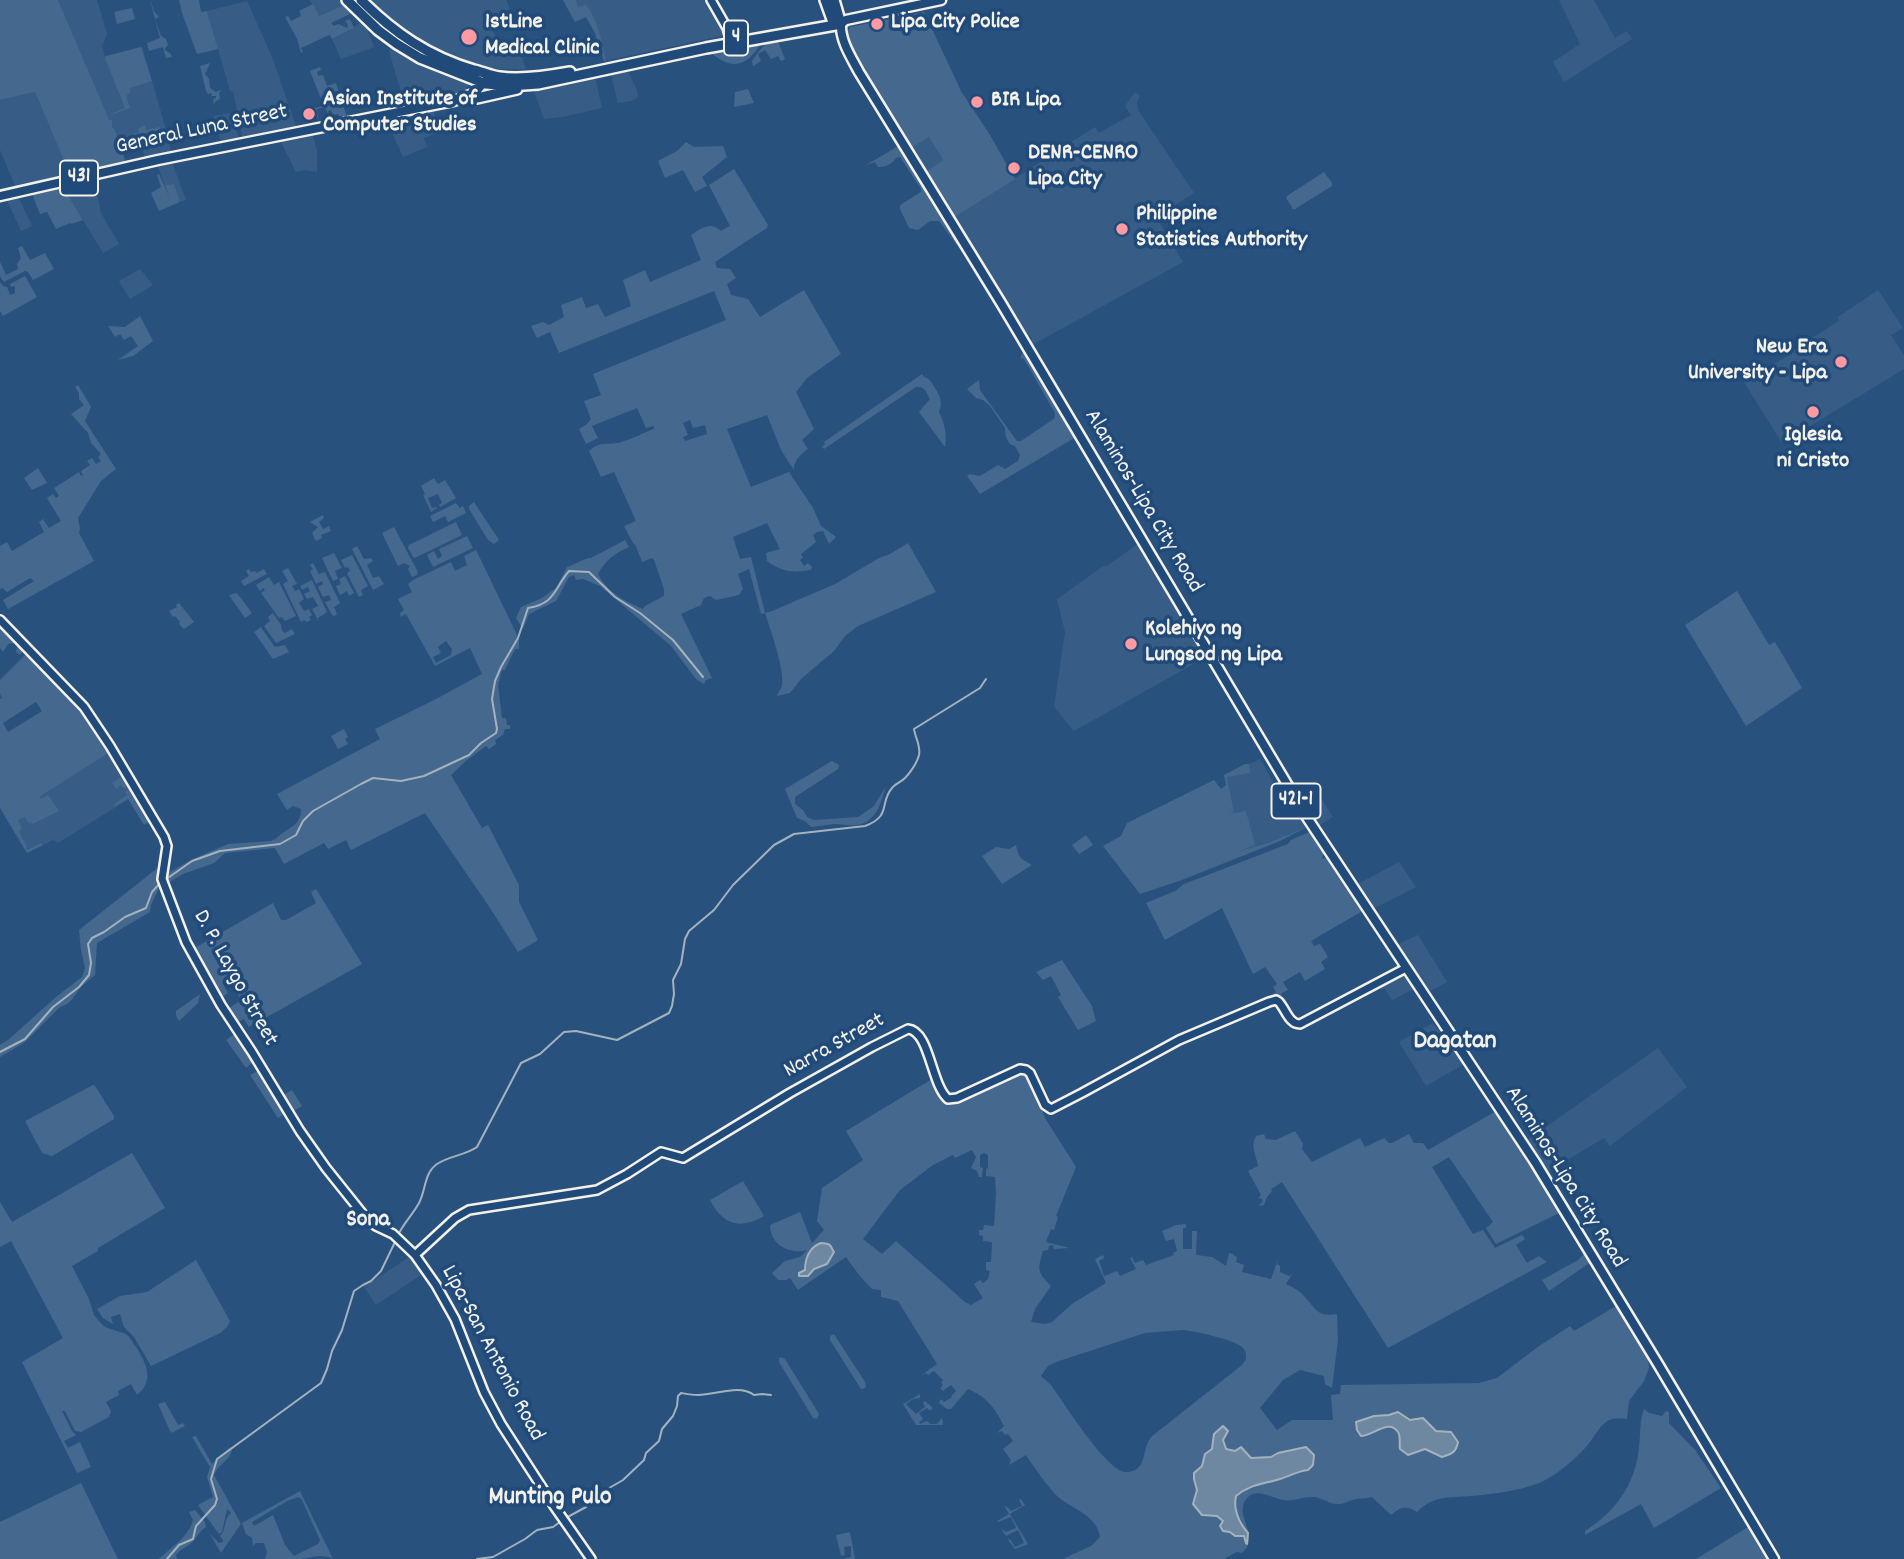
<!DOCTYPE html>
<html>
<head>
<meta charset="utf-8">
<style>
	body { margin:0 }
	canvas { display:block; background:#28517e }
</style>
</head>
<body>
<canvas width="1904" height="1559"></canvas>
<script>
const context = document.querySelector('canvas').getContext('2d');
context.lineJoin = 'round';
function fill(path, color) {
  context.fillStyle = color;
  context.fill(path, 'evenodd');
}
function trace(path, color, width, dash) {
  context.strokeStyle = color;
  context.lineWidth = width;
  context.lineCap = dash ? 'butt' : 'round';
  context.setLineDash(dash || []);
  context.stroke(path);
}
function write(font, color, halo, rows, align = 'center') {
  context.font = font + ' Dekko,sans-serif';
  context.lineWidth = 7;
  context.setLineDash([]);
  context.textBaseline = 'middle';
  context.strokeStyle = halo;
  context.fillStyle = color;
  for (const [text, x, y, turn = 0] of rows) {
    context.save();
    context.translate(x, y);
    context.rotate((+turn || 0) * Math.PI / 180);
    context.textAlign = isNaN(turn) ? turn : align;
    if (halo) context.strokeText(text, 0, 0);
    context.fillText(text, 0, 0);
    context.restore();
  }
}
const built = new Path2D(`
	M58,0H97L107,34L102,46L105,56L142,47L165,126L171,150L170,153L145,158L139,135L119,141L114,129H112Z
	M310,0H339L344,5L319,16Z
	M370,0H506L510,9L487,21L504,50L517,44L526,69H499L478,65L458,60L435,50L406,32Z
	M563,0H707L726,35L604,61L595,33L586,17L575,22Z
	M1559,0H1594L1615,38L1627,31L1632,39L1564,82L1553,62L1580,44Z
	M247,1L272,57L296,126L242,137L233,91H230L207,11Z
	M361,22L369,29L368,32L374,47L341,59L332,39L349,31Z
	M391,47L423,65L470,82L465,92L405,106L389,51Z
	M627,70L637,90L638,97L632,101L618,103L611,74Z
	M595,77L602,108L562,117L544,119L534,90Z
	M35,92L70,175L16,188L0,150V100Z
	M1135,92L1140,96L1137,102L1138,110L1194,193L1156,217L1183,262L1032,345L1030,341L1032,339L1030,335L1027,337L953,218L1095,127L1099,133L1131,115L1125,106Z
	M433,109L439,132L424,138L427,147L403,157L386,119Z
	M230,113L239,138L221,142L214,116Z
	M312,133L317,151V172L304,170L296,172L280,140Z
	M929,137L943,160L926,172L910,149Z
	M172,162L186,200L180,202L174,184L165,185L157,165Z
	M94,179L101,213L119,244L103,253L63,187Z
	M18,196L32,226L21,231L6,198Z
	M140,269L153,285L130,299L119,281Z
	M1878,290L1903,328L1891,335L1904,355V369L1782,443L1744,382L1794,352L1793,350L1839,321L1838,317Z
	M1138,544L1206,657L1074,731L1054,707L1065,632L1057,599L1102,567L1108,565Z
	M110,752L135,795L58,843L53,840L27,853L5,817Z
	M1260,759L1277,789L1285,798L1288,796L1308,827L1268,843L1219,857L1209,819L1234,812L1227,776L1249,773V764Z
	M1322,800L1333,817L1317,827L1306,810Z
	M1399,862L1416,887L1371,910L1356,885Z
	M1418,935L1447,982L1428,992H1426L1394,946Z
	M1405,973L1416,988L1392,1000L1385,989H1381L1379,985Z
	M1433,1023L1437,1029L1441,1026L1466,1063L1426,1086L1399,1042Z
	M1658,1048L1687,1087L1610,1146L1604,1138L1544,1174L1523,1143Z
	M412,1255L424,1273L376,1305L364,1287Z`);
const green = new Path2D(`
	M0,0H58L107,115L109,120H112V128H114L118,139L139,133L138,129L145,125L146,130L160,127V130L120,140L125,161L70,175L35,92L0,100Z
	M150,0L154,11L159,17L155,19L161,36L166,39L168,45L165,48V50L171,54L172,59L171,57L166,58L163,47L149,51L147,43L160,38Z
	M179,0H199L201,12L207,11L218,49L197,54L182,13Z
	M563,0H576L578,7L586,5C598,20 602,42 606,61H604L595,33L586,17L575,22Z
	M313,4L319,16L344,5L352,13L331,23L334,26L338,24L347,28L348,25L345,21L350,19L354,28L332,39L330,35L327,36L301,48L303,52L301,53L297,39L285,17L288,16L291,21L301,16L299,11Z
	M132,8L135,19L117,24L114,12Z
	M924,12L961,91L990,135L1015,179L953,218L926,172L943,160L929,137L910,149L862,68L846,34L850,27Z
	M777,39L785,59L781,61L778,56L771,59L765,50L758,54L761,61L753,66L752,61C759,51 765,41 777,39Z
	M762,42C747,67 732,71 710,52Z
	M141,47L152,81L130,88V93L126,96L130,108L111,115V114L125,108L105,58L107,56Z
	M210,63L205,74L209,79L210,88L216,92L220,90L221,92H219L220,99L216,101L214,104L213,99L216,98V96H212L211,93L208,94L206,91L200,66Z
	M320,67L321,70L317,72L318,76L323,75L327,86L336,83L347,117L339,118L338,114L333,115L331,110L328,111V114L325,107L317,109L319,121L314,108L324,106L310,71Z
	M748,89L754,103L734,107L735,92Z
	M686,142L694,147L723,146L727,157L702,177L707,186L695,192L683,170L665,178L658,161L677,151Z
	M900,145L952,230L959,243L957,245L939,221H930L918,230L909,228L900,209V205L921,192V189L900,157L896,158C892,164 886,167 878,167L875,162L866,165Z
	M734,169L768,225L767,228L715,262L717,268L730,269L736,278L727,284L731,295L748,299L760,317L804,290L841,354L807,378L796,392L814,429L802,440L808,449C801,454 793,461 794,470L781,450L767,415L727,429L751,487L789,472L813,508L821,526L836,537L829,544L823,531L817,532L813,535L816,542L801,554L803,558L800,560L804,566L808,563L812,567L811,570C793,573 782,572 767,561L766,553L780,549L767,523L733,537L740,559L751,557L765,613L772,611L835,584L879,558L890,554L908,543L936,592L858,626L845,636L834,651L801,679L790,693L777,696C778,692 781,689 782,686C785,669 770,629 765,613L761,614L749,569L738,574L743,589L739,595L716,600L710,596L704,598L701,605L681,614L712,678L706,680L704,684L696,679L671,646L600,586L583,579L576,580L574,575L569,577L556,601L529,614L523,629L516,618L521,607L542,598L556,588L567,567C576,565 583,558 591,558L625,540L629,547C614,554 606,559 598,574C607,592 624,601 643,609L645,606L664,596V589L654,560L652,558L642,562L635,544L634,545L624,526L636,521L614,472L601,477L589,451C601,440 609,446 621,442C632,439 643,433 654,429V426L646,428L637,408L592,426L598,438L586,444L579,429L587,424L591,419L584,401L601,395L593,374L726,320L714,291L559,353L550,332L537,338L531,326L543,322L549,325L564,317L561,305L582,297L586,308L598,304L605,317L631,306L623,280L645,270L650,282L701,260L691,235C702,228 710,221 721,231L730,226L709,185ZM690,420L693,428L705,425L707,434L685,441L683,437L688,435L683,423Z
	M1324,172L1332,183V186L1295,209H1293L1286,198L1287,196Z
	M159,174L170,198L165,185L174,184L180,202L159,211L151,193L161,187L157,175Z
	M63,187L83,220L71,224L70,223L56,229L47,212L40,214L32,194Z
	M22,246L30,260L45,253L54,269L33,280L28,272L25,271L4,282L0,276V262L6,275L18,269L17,264L21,258L18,248Z
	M25,276L37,297L3,316L0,311V282L3,286L7,287L10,295L15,293V286L11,287L10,284Z
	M140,316L153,341L133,356L118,360L138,346L131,336L124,340L120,334L115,337L108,326L125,327Z
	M1024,350L1076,437L980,494L967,476L970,474L980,476L998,465L1005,469L1018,461L1020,455L1015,446L1010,444C1006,439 1005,434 1005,428L990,406L983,400L976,398L967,389L979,380L980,390L1017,441H1021L1055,418V413L1024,359L1020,358Z
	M922,374L924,377L929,379C936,390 945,399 939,412C945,425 947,433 945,447L919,412L930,399C927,393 924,385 916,387L824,449L822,447L825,444L824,442Z
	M78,385L91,407L85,421L116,469L101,481L78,518L80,529L79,533L94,561L8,609L3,600L34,581L30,578L7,592L2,588L0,589V546L7,542L12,551L44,532L39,522L43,519L49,528L61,521L47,498L53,494L56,498L59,496L54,488L79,472L81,476L83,475L81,471L90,465L87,461L92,458L96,464L101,461L98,457L101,454L91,443L88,433L71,414L84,405L79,399V393L75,387Z
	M38,468L47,483L32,490L24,478Z
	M434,478L438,484L445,480L456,498L440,507L439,505L442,503L438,494L428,498L432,508L436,507L437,508L431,512L423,495L425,494L421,486Z
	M474,502L499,540L494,544L488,540L469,509V506Z
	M456,503L460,508L463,506L466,513L448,522L445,516L433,522L430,516Z
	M323,515L324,518L319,522L323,529L329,526L331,531L321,535L322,538L316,541L312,533L318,527L310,522Z
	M456,522L462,535L415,558L413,557L408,548L409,545Z
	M394,527L418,572L417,575L412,577L408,569L410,566L404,563L398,566L382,533Z
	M467,536L473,548L433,567L427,555L434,551L438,559L442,556L439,549Z
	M357,546L364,559L371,558L373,561L367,565L373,578L379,576L384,584L373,590L352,549Z
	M476,550L519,639V649H515L505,670H502L498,685L502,718H506L507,725H510V729H505L503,735L495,740L496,744L489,749L486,746L466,761L451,775L482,828L488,825L519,885V902L538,940L518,952L490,908L425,813L351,850L346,840L328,849L324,843L284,864L275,848L225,853L214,863L183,874L159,888L151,905L150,912L97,943L95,975C90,979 85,983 81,987C74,995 72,1004 60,1007L25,1042L0,1057V1045L8,1040L56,997L82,977L85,968L81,950L79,930L160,866L157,871V879L193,859L228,844L271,841C281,836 271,842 280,835C291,826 301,825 301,809L293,806L287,810L277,794L380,739L375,729L436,699L482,674L470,648L435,666L406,614L401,617L400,613L404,610L398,599L412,592L408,584L413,580L451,562L455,571L467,565L464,556ZM446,641L452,649L451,655L436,663L433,657L441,653L438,647Z
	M334,553L342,568L335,571L338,579L333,581L322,558Z
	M352,555L368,586L361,590L363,595L359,597L347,573L350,571L348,567L345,568L341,560Z
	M313,563L319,574L325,572L340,603L334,607L337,614L334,616L332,615L325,602L331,600L329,595L323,597L318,587L323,584L322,581L316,584L310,571L313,569L310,565Z
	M288,568L297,584L292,586L295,591L299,589L304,599L299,603L304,611L309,609L312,615L309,617L311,620L307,622L304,620L301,622L283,584L288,581L282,571Z
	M249,569L251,572L255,571L257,573L264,569L267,574L244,586L241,581L249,576L246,571Z
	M345,576L354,593L349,596L347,591L340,595L336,586L341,584L339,579Z
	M269,577L274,585L279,582L296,616L285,621L282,617L279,618L261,593L265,590L263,588L260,591L256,585Z
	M312,580L327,612L318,618L319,622L312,609L318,606L313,597L307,599L304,594L310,591L308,587L302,590L300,586Z
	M1737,591L1769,645L1775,642L1802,688L1746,726L1685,625Z
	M237,593L252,613L245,618L229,595Z
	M179,603L194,622L184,629L179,624L180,622L175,616L173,617L169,611L177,607L176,605Z
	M273,613L281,625L282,631L285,633L292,629L295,634L276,643L264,626L270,621L268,617Z
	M0,624L24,649L20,655L16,652L17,647L14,643L8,644L3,652L0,648Z
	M260,626L275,647L285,645L289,652L273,659L254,632L260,628Z
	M29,654L80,708L110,752L39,797L41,799L48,795L59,811L32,824L31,822L29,823L25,817L18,820L22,829L19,831L23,840L25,841L27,850L41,843L43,845L27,853L0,808V699L2,698L0,694V680L24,656ZM36,702L42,711L8,732L3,723Z
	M344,729L348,737L345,739L348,744L338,749L331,736Z
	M832,761L839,765L838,769L795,797V804L803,810L807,817L814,820L858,817L874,806L886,786C881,802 877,822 857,825C849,826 842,824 834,824C826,825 819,826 811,827L805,821L797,818L785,789Z
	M1245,764H1249L1250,773L1227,777L1234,812L1229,814L1246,811L1255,845L1239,851L1268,843L1307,827L1280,841L1182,880L1140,894L1103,846L1121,836L1127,823L1214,780L1221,789L1226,785L1224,775Z
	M124,775L149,818V822L144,825L128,799L116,806L113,805L127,795L125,792L128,790L126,787L124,789L121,785L116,789L112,783Z
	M1309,832L1314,836L1325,852L1322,857L1323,859L1327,857L1364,910L1311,941L1314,946L1320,944L1328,957L1321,962L1325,969L1305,981L1300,972L1283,982L1288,990L1282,993L1281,998L1274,996L1273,994L1276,992L1273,987L1277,984L1265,967L1253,974L1222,908L1165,940L1146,903L1175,891L1184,884L1288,844L1291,840Z
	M1086,835L1093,845L1079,854L1072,845Z
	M1016,845C1019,860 1021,858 1032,865L1002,884L982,856L996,847L1009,849Z
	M316,889L362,964L249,1027L244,1019L236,1023L228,1009L241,1000L234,986L232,987L228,979L222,982L228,993L222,997L226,1004L224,1005L193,949L273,903L281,920H286L316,903L311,892Z
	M1062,960L1092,1006L1096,1021L1078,1030L1058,997L1061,995L1051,976L1043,980L1036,972Z
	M200,994L198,1003L179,1021L176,1015V1011Z
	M213,994L254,1061L246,1068L226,1040L235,1034L210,995Z
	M258,1071H259L286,1113L278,1118L250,1075Z
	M1021,1072L1029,1077L1045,1118L1076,1167L1056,1216L1058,1217L1054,1230L1051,1229L1046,1242L1069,1248L1054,1249L1053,1245L1049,1246L1048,1250L1043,1251C1038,1269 1036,1271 1051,1286L1035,1309L1031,1322L1045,1324L1052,1322L1072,1304L1106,1283L1095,1259L1103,1255L1104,1258L1099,1261L1104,1276L1117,1271L1120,1276L1136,1269L1130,1258L1132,1257L1135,1263L1143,1260L1146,1265L1174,1255L1173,1253L1177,1251L1174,1239L1166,1241L1162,1231L1176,1225L1186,1224V1228H1183V1249H1192V1231H1197L1196,1255L1212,1257L1226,1266L1229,1253L1233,1254V1255L1237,1257L1236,1262L1244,1265L1242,1272L1271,1279L1279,1257L1277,1264L1280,1266V1272L1289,1276L1292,1274L1286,1284C1293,1287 1300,1291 1305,1297C1317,1310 1317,1317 1337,1314L1338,1340L1332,1388L1325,1384L1324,1376L1300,1370L1283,1380L1260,1408L1277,1430L1292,1420H1333L1331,1395L1340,1394L1341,1385L1479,1383L1497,1378L1539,1346L1570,1326L1574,1331L1616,1306L1630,1326L1629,1330L1648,1359L1649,1368L1644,1381L1629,1401L1627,1419C1620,1418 1612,1417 1606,1422C1598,1428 1593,1439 1586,1447C1574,1460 1556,1476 1539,1483C1519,1491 1493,1494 1471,1496C1448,1498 1434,1495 1417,1512C1406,1505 1400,1507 1391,1515L1372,1497C1366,1499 1362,1498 1356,1499C1349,1500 1344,1505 1336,1504C1328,1503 1322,1498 1315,1497C1304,1496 1293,1502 1283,1500C1272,1498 1257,1487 1247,1498C1232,1515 1262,1535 1242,1553L1237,1552L1224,1559H1063L1091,1546L1100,1537C1096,1512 1068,1509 1053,1492C1043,1480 1034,1467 1026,1455L1009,1465L1011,1460L1003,1449L1013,1441L1008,1434L1005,1435L1002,1431L997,1433L1004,1426C995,1408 987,1397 968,1389L951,1409H947L939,1403L941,1399L944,1402L952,1397L951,1396L956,1391L951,1385L943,1391L940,1388L943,1385L941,1382L943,1380L934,1371L928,1375L926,1373L920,1376L937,1364L898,1301L881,1297V1290L872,1289L859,1275L846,1257L798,1290L790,1278L786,1280H778L772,1273L785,1261L800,1257L807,1250C790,1255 770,1245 770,1225L800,1212L812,1243L824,1230L817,1221L822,1188L863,1160L846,1131L932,1079L945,1102L949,1104ZM972,1150L976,1157L971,1168L977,1171L979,1177H982L983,1168L980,1167V1155L984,1153L988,1155V1168L986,1169V1176L995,1177L996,1193L994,1226L984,1225L983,1230H979V1235L983,1236V1241L992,1242L991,1262H986V1270L990,1271L988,1279L983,1283L980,1280L974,1284L983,1298L971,1305L965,1302L896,1241L882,1254L863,1239L900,1190L933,1165L953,1155L955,1158ZM1183,1330C1194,1331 1237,1340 1243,1348C1246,1351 1246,1355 1246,1359L1242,1365L1151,1437C1144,1446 1145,1461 1139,1467C1134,1472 1125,1474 1119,1470C1097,1456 1067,1407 1050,1384L1041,1376L1048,1366L1056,1362L1145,1333Z
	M93,1085L95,1086L114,1116V1119L52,1156L42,1153L25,1121Z
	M292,1090L302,1106L292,1112L282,1096Z
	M1498,1110L1559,1209V1213L1496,1244L1486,1228L1493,1222L1449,1157L1432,1167L1473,1234L1483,1230L1495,1248L1522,1235L1525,1239L1516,1245L1527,1263L1539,1256L1547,1262L1388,1348L1282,1182L1271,1189L1272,1191L1267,1197L1264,1205L1260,1206L1259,1205L1263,1201L1262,1199L1258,1198L1261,1195L1248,1171L1258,1166C1256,1155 1250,1146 1256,1136L1264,1134L1266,1139L1276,1140L1295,1131L1303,1144L1302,1149L1312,1162L1360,1138L1365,1147L1384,1138L1389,1143H1392L1409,1134L1414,1143H1423L1428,1150Z
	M132,1153L165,1208L98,1248V1251L72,1266L89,1299L94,1315L99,1321L105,1327L126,1334L129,1337C141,1354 159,1378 137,1395L131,1384L118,1391L119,1395L106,1402L111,1411L109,1417L81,1432L75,1431L65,1411H62L72,1431L76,1435L64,1441L68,1448L80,1442L91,1467L77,1473L22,1362L63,1338L11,1241L0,1247V1202L12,1222Z
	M743,1181L764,1216C740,1230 723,1225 710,1200Z
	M1586,1252L1591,1262L1549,1291L1542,1280L1578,1260Z
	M196,1260L230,1321L227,1327L220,1333L151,1366L134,1337L124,1327L120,1314L111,1317L113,1324L103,1318L97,1309L120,1296L147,1292Z
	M834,1334L865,1382L866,1386L865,1388L861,1389L830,1340V1336Z
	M781,1357L785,1359L819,1414L817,1419L813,1418L779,1362V1358Z
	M920,1394V1398L913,1399L906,1404L916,1414L925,1407L923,1403L925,1401L933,1408L930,1411L927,1408L919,1413L923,1419L919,1422L920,1424L927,1421L930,1424H937L942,1418L943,1425H916L903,1404Z
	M165,1402L178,1425L183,1423L185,1426L171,1433L158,1404Z
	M1644,1409L1649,1413L1662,1416L1666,1411L1669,1412V1423L1695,1450L1721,1488L1654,1528L1641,1504L1585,1535V1531C1615,1512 1636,1484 1639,1447C1641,1433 1639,1422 1644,1409Z
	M196,1436L212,1464L230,1447L232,1450C230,1461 218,1464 214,1475L241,1524L221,1553L210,1534L219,1543L223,1542V1540L220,1536C227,1530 223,1519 231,1513L227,1509L222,1532L219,1534L198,1505L213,1497L207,1477L210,1467L192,1437Z
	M81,1483L118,1559H0V1522Z
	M300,1491L333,1559C322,1553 312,1558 300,1559C289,1559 277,1559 265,1559L267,1552L264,1543H256L253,1546L252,1538L246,1534L242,1523ZM299,1497L302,1500L320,1540L318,1544L294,1556L285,1545L273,1515L254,1526L252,1522L289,1500Z
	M1021,1499L1025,1505L1010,1514L1028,1544L1015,1549L1008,1540L1010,1539L1015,1547L1024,1543L1018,1530L1006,1536L1001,1529L1006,1532L1016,1528L1011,1517L998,1522L997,1521L1009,1514L1005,1507L1006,1506L1011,1511L1022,1506L1019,1500Z
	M195,1510L205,1522L206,1527C197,1533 197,1539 190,1544C185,1548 181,1549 176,1555L177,1559H159C171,1547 189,1537 193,1520L189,1512Z
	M1748,1527L1768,1559H1696Z
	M850,1532L855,1559H842L851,1557V1546L844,1547L845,1555L841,1556L836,1535Z`);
const water = new Path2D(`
	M821,1243C833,1244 829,1245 834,1252L827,1264L814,1269L808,1276H799V1273L805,1270C805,1259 809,1247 821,1243Z
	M1398,1412L1410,1420L1423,1418L1436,1431L1451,1432L1458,1442C1456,1453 1451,1454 1442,1457L1425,1449L1408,1455L1400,1449C1399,1444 1401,1436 1398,1432C1389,1418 1373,1436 1361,1436L1357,1430L1356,1422L1374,1416L1389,1415Z
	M1223,1426L1228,1431L1223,1440L1226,1449L1235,1451L1241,1447L1251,1458L1271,1457L1278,1453L1306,1447L1314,1455L1313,1465L1308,1470C1298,1471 1290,1476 1280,1479C1264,1484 1250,1484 1236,1496C1233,1509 1239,1523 1248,1533L1247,1544L1246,1543L1244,1536H1235L1230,1532L1223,1531L1220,1526L1223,1521L1217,1516L1202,1515L1193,1504L1197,1490L1194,1479V1473L1202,1466L1205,1454L1212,1449L1214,1434Z`);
const stream = new Path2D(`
	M165,880L192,861L220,851L280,844L296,835L303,821L313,811L361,784L373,778L401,781L424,776L469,755L481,743L496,733L497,729L492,699L495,681L501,667L518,638L528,608C556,603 553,590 569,571L589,572L615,597L640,613L673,640L703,677
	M0,1052L25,1039L53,1007L79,987L89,975L91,963L88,944L92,938L104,932L125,917L146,908L152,892L160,883
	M398,1235C404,1223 413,1214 419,1203C426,1190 424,1173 437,1164C449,1156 466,1155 477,1147L521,1063L540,1054L564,1032L576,1031L617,1040L669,1013L672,1006L674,994L673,980L681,964L685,939L689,931L714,910L733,885L774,845L794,834L865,826C892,816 879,803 892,788C895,784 901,782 905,778C910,773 917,763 919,755C921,746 915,737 914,729L980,688L986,679
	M564,1519L586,1507L604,1491L623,1480L644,1460L646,1453L659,1441L662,1429L673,1416L677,1406L678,1396L681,1393C687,1394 692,1395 698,1395C716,1395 739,1384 754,1395L762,1394L771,1395
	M167,1559L179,1545L193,1539L196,1526L215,1505L217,1499L211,1479L217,1459L321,1383L327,1369L332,1351L342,1330L354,1291L363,1285L371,1281L381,1271L396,1240
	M477,1559L493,1557L525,1539L537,1530L553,1527L560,1522`);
const secondary = new Path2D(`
	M711,0L727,28L730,39
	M0,620L84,707L110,746L164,837L167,846L162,879L186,942L221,1005L252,1052L300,1131L326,1168L366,1218L376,1226L393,1234L415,1255L436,1285L455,1319L484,1392L501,1424L554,1506L591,1559
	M415,1255L455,1218L469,1210L597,1190L627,1174L661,1152L683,1158L790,1093L872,1047L908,1029C930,1031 931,1085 948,1099L957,1098L1020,1069L1026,1070L1030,1073L1045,1105L1051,1109L1082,1093L1179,1040L1269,1002L1276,1000L1279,1002C1286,1010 1289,1024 1300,1024L1406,968`);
const primary = new Path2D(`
	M941,0L846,20L841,24C840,40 851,57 859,72L1001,303L1306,816L1535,1162L1658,1364L1774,1559
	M0,196L158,160L454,101L475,93L487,79`);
const highway = new Path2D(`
	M347,0L378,30L397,44L420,58L486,84L509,86L538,84L706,48L841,24L834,0
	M361,0C394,33 429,57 474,70C483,72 491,76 500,77C522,80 548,76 570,72
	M825,0L834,25
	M477,98L517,89`);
const markers = [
	[877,24,7,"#ff9aa2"],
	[469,37,9,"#ff9aa2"],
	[977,102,7,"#ff9aa2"],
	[309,114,7,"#ff9aa2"],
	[1014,168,7,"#ff9aa2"],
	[1122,229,7,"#ff9aa2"],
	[1841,362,7,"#ff9aa2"],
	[1813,412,7,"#ff9aa2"],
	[1131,644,7,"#ff9aa2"]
];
const shields = [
	[736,38,24],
	[79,178,38],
	[1296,801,49]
];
const shieldNames = [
	["4",736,38],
	["431",79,178],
	["421-1",1296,801]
];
const poiNames = [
	["1stLine",485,24],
	["Medical Clinic",485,50],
	["Lipa City Police",891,24],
	["Asian Institute of",323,101],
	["Computer Studies",323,127],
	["BIR Lipa",991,102],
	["DENR-CENRO",1028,155],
	["Lipa City",1028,181],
	["Philippine",1136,216],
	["Statistics Authority",1136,242],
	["New Era",1827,349,"right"],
	["University - Lipa",1827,375,"right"],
	["Iglesia",1813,437,"center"],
	["ni Cristo",1813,463,"center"],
	["Kolehiyo ng",1145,631],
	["Lungsod ng Lipa",1145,657]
];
const streetNames = [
	["General Luna Street",202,131,-12],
	["Alaminos-Lipa City Road",1142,502,59],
	["D. P. Laygo Street",234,979,61],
	["Narra Street",835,1047,-29],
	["Alaminos-Lipa City Road",1564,1178,58],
	["Lipa-San Antonio Road",491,1354,62]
];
const neighbourhoodNames = [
	["Sona",368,1222]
];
const quarterNames = [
	["Dagatan",1455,1043],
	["Munting Pulo",550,1499]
];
fill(built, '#375d86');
fill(green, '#45688e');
fill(water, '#6e88a2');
trace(water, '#a4b2be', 2);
trace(stream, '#a4b2be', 2);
trace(secondary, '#f4f1e8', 12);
trace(primary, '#f4f1e8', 13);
trace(highway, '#f4f1e8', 14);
trace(secondary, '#1f4a7a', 7);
trace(primary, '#1f4a7a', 8);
trace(highway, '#1f4a7a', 9);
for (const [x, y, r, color] of markers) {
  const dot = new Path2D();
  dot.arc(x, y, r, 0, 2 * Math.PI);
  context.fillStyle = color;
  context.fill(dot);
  trace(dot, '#1f4a7a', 2.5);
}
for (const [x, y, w] of shields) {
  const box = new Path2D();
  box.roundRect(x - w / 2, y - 17.5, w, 35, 5);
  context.fillStyle = '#1f4a7a';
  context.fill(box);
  trace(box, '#f4f1e8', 2);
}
write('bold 21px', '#f4f1e8', null, shieldNames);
write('bold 23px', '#f4f1e8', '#1f4a7a', poiNames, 'left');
write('23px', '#f4f1e8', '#1f4a7a', streetNames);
write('bold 24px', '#f4f1e8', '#1f4a7a', neighbourhoodNames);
write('bold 26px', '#f4f1e8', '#1f4a7a', quarterNames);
</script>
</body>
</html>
